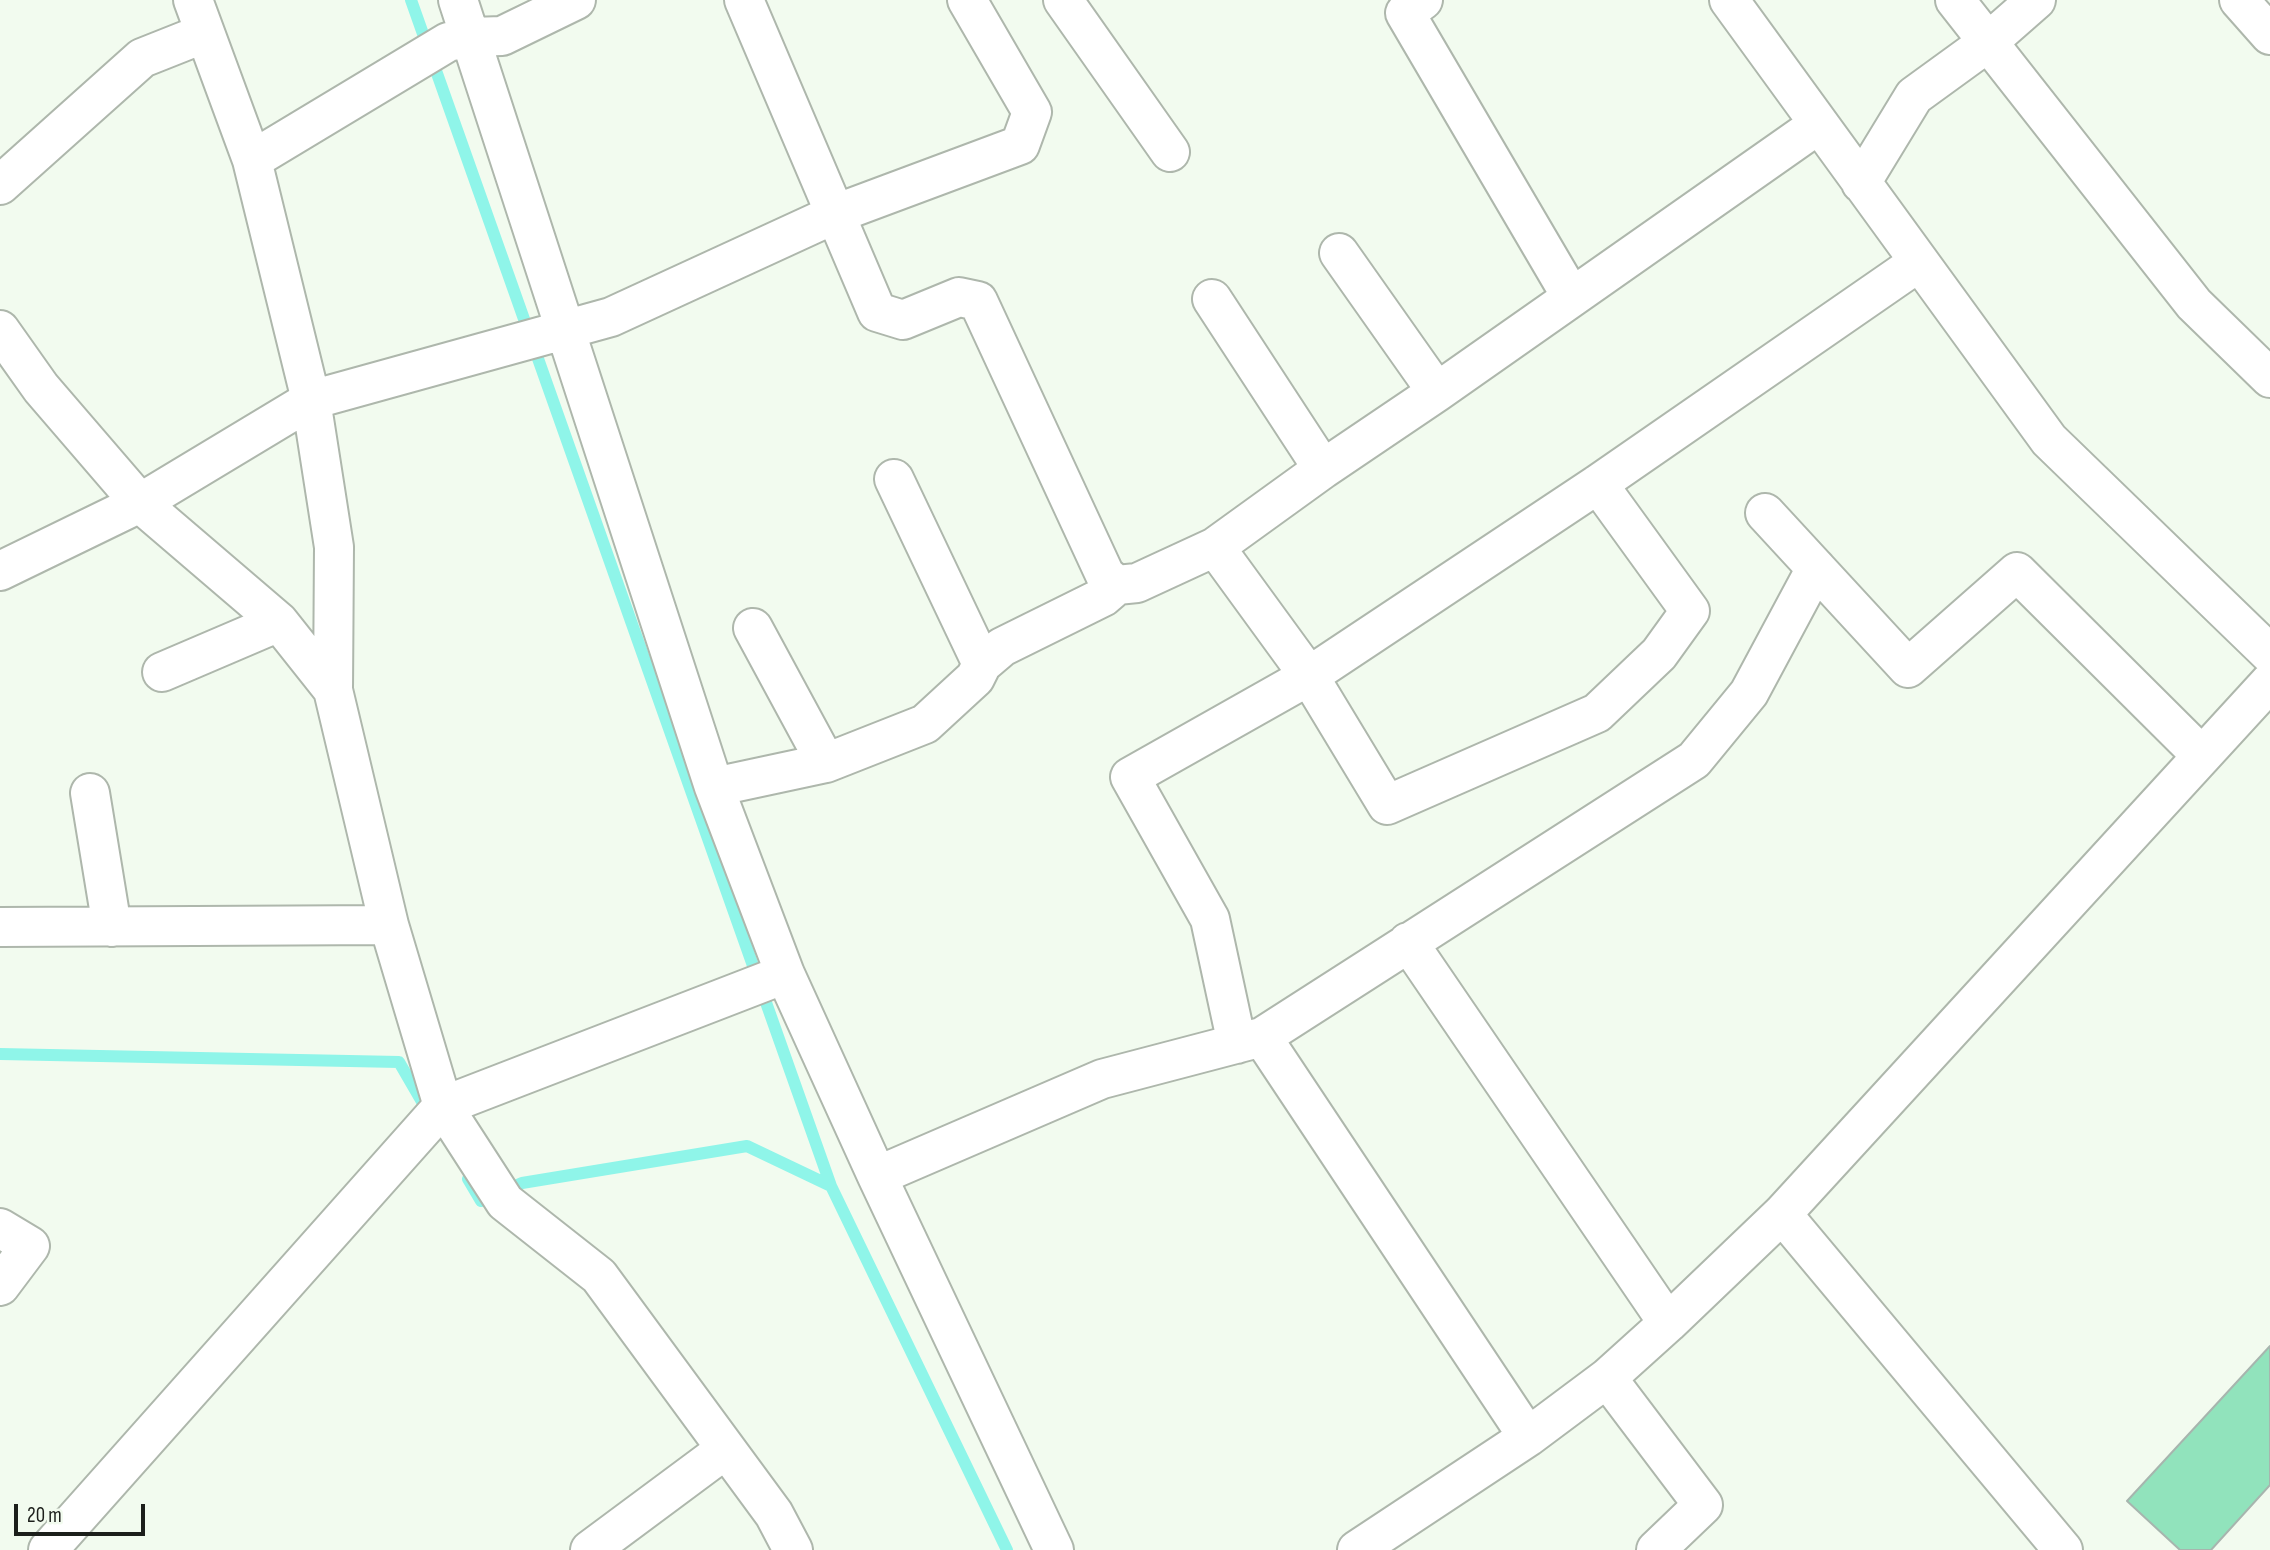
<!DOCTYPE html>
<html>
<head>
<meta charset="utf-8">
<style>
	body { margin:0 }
	#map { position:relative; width:2270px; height:1550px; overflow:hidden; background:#f2fbef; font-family:"Sofia Sans Condensed",sans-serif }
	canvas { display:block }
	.scale { position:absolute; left:14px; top:1504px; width:131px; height:32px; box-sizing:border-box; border:4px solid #1c1f1b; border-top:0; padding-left:9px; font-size:21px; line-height:24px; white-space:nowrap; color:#1c1f1b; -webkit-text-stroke:5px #f2fbef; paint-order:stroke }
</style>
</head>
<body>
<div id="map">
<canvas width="2270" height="1550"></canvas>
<div class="scale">20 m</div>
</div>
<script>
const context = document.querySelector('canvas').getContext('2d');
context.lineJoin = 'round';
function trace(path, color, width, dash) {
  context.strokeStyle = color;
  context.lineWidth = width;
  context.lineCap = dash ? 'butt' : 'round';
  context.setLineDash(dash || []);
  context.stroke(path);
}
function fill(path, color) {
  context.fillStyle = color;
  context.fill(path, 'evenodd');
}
const stream = new Path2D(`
	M411,0L831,1186L1007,1550
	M0,1054L399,1062L428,1112
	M468,1179L481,1201L522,1183L747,1146L831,1186`);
const building = new Path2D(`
	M2270,1346V1485L2211,1550H2180L2127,1501Z`);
const street = new Path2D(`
	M193,0L252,160L311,400L334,547L333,690L389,925L443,1106L505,1202L599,1276L774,1514L793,1550
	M458,0L714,787L785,974L877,1176L1054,1550
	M744,0L877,312L903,320L959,297L978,301L1105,575L1117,585
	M1063,0L1170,152
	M1423,0L1405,13L1571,296
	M1729,0L2049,440L2270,654
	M1955,0L2194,304L2270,378
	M2239,0L2270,35
	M252,160L448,42L471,37L502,36L576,0
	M1861,183L1914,96L1987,43L2036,0
	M0,185L142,58L205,33
	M1339,253L1437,392
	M1212,299L1323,469
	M0,330L41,388L140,503L279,622L333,690
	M894,479L982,664
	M1765,513L1908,668L2017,572L2202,756
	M1215,547L1309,676L1387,805L1597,713L1659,654L1690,611L1598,484
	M0,571L140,503L311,400L611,317L835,214L1020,145L1032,112L967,0
	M753,628L826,763
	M162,672L279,622
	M714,787L826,763L925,724L975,678L982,664L1002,647L1103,597L1117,585L1137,583L1215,547L1323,469L1437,392L1819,124
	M90,793L112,927
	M0,927L389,925
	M1408,942L1668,1323
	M1262,1037L1528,1437
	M1237,1044L1210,919L1130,777L1309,676L1598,484L1919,262
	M877,1176L1102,1079L1262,1037L1694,760L1749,693L1816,568
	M1782,1214L2063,1550
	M0,1228L30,1246L0,1286
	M1607,1378L1703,1505L1656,1550
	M48,1550L443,1106L785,974
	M590,1550L726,1449
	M1357,1550L1528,1437L1607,1378L1668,1323L1782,1214L2270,682`);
trace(stream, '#8ff5e9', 12);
fill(building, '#91e3bc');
trace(building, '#a7b5ae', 2);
trace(street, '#aeb7ac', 42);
trace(street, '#fff', 38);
</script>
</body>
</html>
